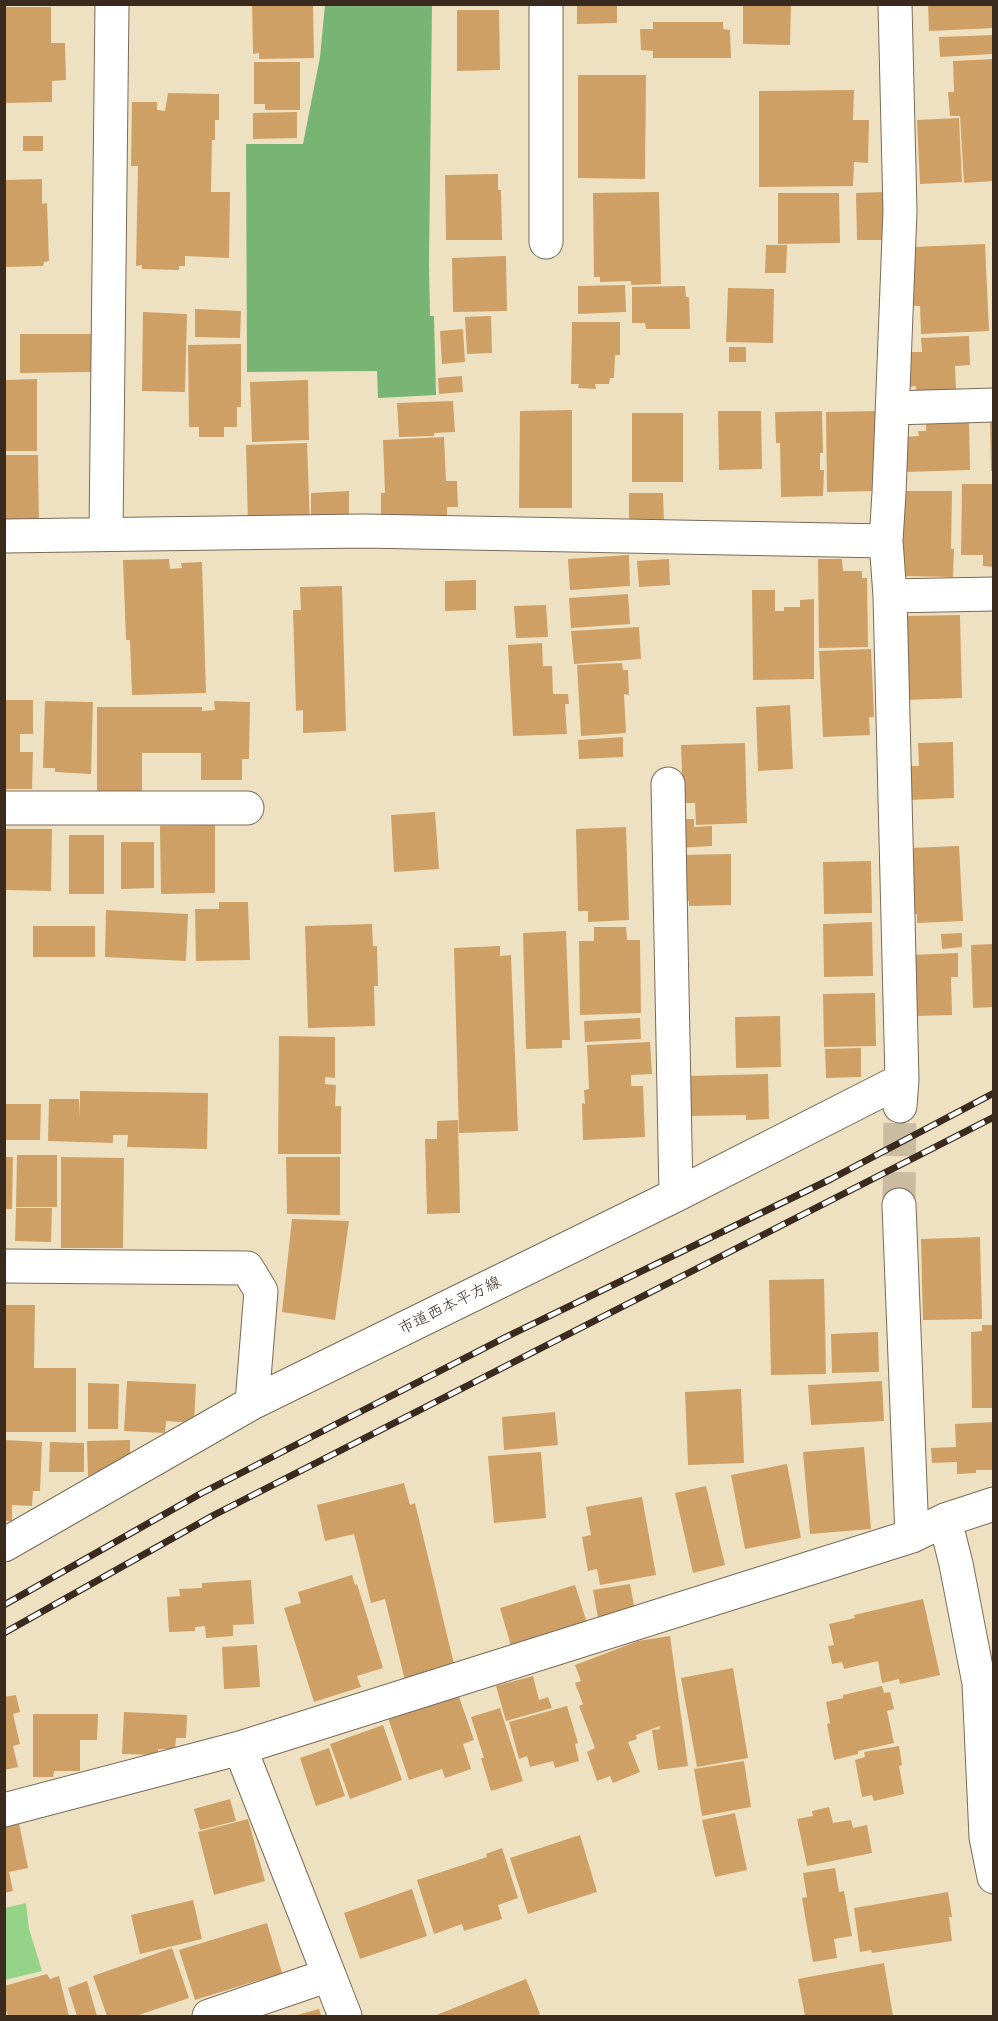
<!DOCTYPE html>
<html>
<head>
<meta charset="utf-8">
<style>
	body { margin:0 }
	#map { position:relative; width:998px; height:2021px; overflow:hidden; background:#eee1c2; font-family:Sriracha,sans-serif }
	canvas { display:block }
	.frame { position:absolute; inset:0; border:6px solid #3b2a1e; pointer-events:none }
</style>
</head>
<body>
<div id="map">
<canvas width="998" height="2021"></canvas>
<div class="frame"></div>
</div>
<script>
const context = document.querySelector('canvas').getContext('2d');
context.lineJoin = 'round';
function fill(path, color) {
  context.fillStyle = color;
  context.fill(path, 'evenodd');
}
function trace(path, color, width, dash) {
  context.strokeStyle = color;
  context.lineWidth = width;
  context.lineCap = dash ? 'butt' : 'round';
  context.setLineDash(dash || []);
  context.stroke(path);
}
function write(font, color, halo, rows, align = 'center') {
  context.font = font + ' Sriracha,"Klee One",sans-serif';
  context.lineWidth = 6;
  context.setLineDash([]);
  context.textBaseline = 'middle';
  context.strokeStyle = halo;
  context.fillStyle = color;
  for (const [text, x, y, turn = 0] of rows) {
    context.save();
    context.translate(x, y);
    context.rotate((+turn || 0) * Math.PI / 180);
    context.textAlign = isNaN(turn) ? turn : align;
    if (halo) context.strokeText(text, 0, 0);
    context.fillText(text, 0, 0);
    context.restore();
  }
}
const green = new Path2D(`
	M26,1903L29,1929L42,1971L5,1980V1908Z`);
const forest = new Path2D(`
	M325,5H432L429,265L430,316H434L436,395L378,398L377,371L247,372L246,144H303L320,57Z`);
const building = new Path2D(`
	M252,4H313L314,58L259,59V53L253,54Z
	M577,4H617V23L577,24Z
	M743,4H791L790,45L743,44Z
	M928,4H994V28L929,31Z
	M4,7H51V43H65L66,80L52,81V102L4,103Z
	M457,10H499L500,70L457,71Z
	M653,22H723V29L730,30L731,58H653V51L641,50L640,29H653Z
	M994,35V54L940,57L939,37Z
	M994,59V181L964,183L960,116H950L948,92H954L953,61Z
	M254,62H300V110H265V104H254Z
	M578,75H646L645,179L578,178Z
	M854,90L853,120H869L868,163L854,162L853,186L759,187V91Z
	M168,93L219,94V120H215V140H212L211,192H230L229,258L185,256V266H179V270L142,269V265L136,266L138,166H131L132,102H157V110L165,111Z
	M297,112V138L253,139V113Z
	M959,118L962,182L920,184L917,120Z
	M23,136H43V151H23Z
	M498,174V190H501L502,240H446L445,175Z
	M42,179V204L47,203L49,261L44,262L43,266L5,267V180Z
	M659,192L661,284L631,285V281L600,282V277H594L593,193Z
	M885,192L884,240H857L856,193Z
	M778,193H839L840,243L778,244Z
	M985,244L989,331L921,334L920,306H914L912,247Z
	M766,245H787L786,273H765Z
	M506,256L507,311L453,312L452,258Z
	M625,285L626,312L578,314V286Z
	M685,286L686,297H689L690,329H646L645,323H632V287Z
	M728,288L774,289L773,343L726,342Z
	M195,309L241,311L240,338L195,337Z
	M143,312L187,314L185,392L142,391Z
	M491,316L492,353L467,354L465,317Z
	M572,322H620V355H615L614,378H610L609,384H595L596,389L578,388L579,384H571Z
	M463,329L465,362L442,364L440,331Z
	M20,334H92V372L20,373Z
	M969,336L970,365L955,366L956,390L916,392V386L910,387L909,352H922L921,338Z
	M241,344V407H237V427H224V437H199V427H189L188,345Z
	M729,347H746V362H729Z
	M462,376L463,392L439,394L438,378Z
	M37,379V451H4V380Z
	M308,380L309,440L252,442L250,382Z
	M453,401L455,432L434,433V436L399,437L397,403Z
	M572,410V508H519L520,411Z
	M718,411H761L762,469L719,470Z
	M822,411L823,453H820V470H824L823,496L781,497L780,443H776L775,412Z
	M879,411L880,491L827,492L826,412Z
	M632,413H683V482H632Z
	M990,418H994V471H991Z
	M969,419L970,470L905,472L904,437L919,436L918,431H926V420Z
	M444,437L446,481H457L458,507H447V516L381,519V493H385L383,440Z
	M307,443L310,524L248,525L246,445Z
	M4,455H38L39,526L4,527Z
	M962,484H994V567L983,566V555H961Z
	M349,491V516H311V493Z
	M902,491H952L951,549H954L953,577L900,576Z
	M629,493H663L664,524H629Z
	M629,555L630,586L570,590L568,559Z
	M169,559L170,569L182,568L181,563L202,562L206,693L132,695L130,640H126L123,560Z
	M669,559L670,585L639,587L637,561Z
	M818,559H842L843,571H862V578H867L868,647L819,648Z
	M476,580V610L445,611V581Z
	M342,586L346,731L303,733V710L296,711L293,610H301L300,587Z
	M752,590H775V611H784V607H800V600L814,599V679L753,680Z
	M628,594L630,624L571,628L569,598Z
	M546,605L548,637L516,638L514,606Z
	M960,615L962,698L904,700L905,616Z
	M639,627L641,659L574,664L571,631Z
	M542,643L543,666H552L553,694H568L569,704H565L567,734L513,736L508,645Z
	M871,649L874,717H869L870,735L823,737L819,651Z
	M622,663L623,670H628L629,695L624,694L626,733L581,736L577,665Z
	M4,700H33V734H20V752H33L32,789H4Z
	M45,701L93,702L91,774L55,772V768H43Z
	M214,701L250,702L249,759H242V780H201V753H142V797H97V707H202V711L215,710Z
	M790,705L793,769L758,771L756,707Z
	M623,737V757L579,759L578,740Z
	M953,742L954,798L909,800L908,766H919L918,743Z
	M745,743L747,823L696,825L695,803H683L681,745Z
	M435,812L439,869L394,872L391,815Z
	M679,819H694V827L712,826V846L677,848Z
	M215,825V893L161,894L160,826Z
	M626,827L629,920L588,922V911H578L576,829Z
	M4,829H52L51,891L4,890Z
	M69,835H104V894H69Z
	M121,842H154V888L121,889Z
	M959,846L963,921L917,923V914H911L909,848Z
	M731,854V905L689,906V901H682L681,855Z
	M871,861L872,913L824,914L823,862Z
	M219,902H248L250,960L196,961L195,909H219Z
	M106,910L188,914L186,961L105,957Z
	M872,922L873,976L824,977L823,924Z
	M372,924L373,946H377L378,986H374L375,1026L308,1028L305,926Z
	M33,926H95V957H33Z
	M594,927H626L627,940H640L641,1013L580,1015L579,941H594Z
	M566,931L570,1040H562V1048L526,1049L523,933Z
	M962,933V947L942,949L941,934Z
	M994,944V1007L973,1008L971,945Z
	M500,946V956L511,955L518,1131L459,1133L454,948Z
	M958,953V977H951L952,1015L913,1016L911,955Z
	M875,993L876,1046L824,1047L823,994Z
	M780,1016L781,1067L736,1068L735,1017Z
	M640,1018L641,1039L585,1042L584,1021Z
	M279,1036L335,1037V1078L325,1077V1084L336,1085L335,1106H341V1154H278Z
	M650,1042L652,1074L631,1075V1086H643L645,1137L583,1140L582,1103L585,1104L584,1090L589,1089L587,1045Z
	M861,1048V1077L826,1078L825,1049Z
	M768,1074L769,1119L746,1120V1115L688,1116V1076Z
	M80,1091L208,1093L207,1149L127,1147L128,1135H113V1143L48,1141L49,1099H79L80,1119Z
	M4,1104H41L40,1140H4Z
	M458,1120L460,1213L427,1214L425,1139H437V1121Z
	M17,1155H57V1207H16Z
	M4,1157H13L12,1209H4Z
	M61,1157L124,1158L123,1248H61Z
	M286,1157H340V1215L287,1214Z
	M16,1208H52L51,1242L15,1241Z
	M292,1219L349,1221L335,1320L282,1312Z
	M980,1237L982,1319L923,1320L921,1239Z
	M824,1279L826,1374L771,1375L769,1280Z
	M4,1305H35L34,1368H76V1432H4Z
	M982,1325H994V1408H972L971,1332L982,1331Z
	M878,1332L879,1372L832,1373L831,1334Z
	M127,1381L196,1384L194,1423L166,1421L165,1433L124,1431Z
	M882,1381L884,1421L811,1425L808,1385Z
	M88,1383L119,1384L118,1429H88Z
	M741,1389L744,1463L688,1465L685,1392Z
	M555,1412L558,1445L504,1450L502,1417Z
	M994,1422V1470H976V1473L957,1474V1462L932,1463L931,1448L956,1447L955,1424Z
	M4,1440L42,1442L40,1491H33L32,1506L12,1505V1521H4Z
	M130,1440V1458L92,1476H88L87,1441Z
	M50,1442L84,1443V1472H49Z
	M864,1447L871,1529L810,1534L803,1452Z
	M541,1452L546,1518L494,1523L488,1456Z
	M787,1464L801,1538L745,1549L731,1475Z
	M404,1483L410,1505L415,1503L454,1664L449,1665L451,1674L406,1685L385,1599L371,1603L354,1534L325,1541L317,1505Z
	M706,1486L725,1565L693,1573L675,1493Z
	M642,1497L656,1575L600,1585L597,1569L588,1571L582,1537L591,1535L586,1507Z
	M352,1575L355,1585L357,1584L383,1668L357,1676L361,1687L314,1702L284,1608L301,1603L298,1592Z
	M251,1580L254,1624L233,1625V1636L206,1638L205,1626L195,1627V1631L169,1632L167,1597L180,1596L179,1589L202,1588V1583Z
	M630,1584L635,1611L598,1618L593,1590Z
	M575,1585L587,1623L511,1646L500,1608Z
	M923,1599L940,1675L900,1684L899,1679L882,1683L878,1661L844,1669L842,1662L832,1664L828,1646L834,1645L829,1624L855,1618L854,1615Z
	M670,1636L688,1766L658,1770L652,1730L660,1729V1726L636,1735L637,1739L628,1742L640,1772L613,1783L610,1776L597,1781L587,1752L595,1748L579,1706L583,1704L575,1683L581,1681L575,1665L638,1641Z
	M257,1645L260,1687L224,1689L222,1647Z
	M733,1668L748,1758L697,1767L681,1678Z
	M533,1676L539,1700L548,1697L552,1708L506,1721L496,1686Z
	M882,1686L884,1693L890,1692L894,1709L887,1711L894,1743L858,1751V1754L834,1760L827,1724L830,1723L826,1702L843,1698V1695Z
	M458,1694L474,1740L463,1744L471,1769L445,1778L442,1769L409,1780L388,1718Z
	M16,1695L20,1712L13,1714L20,1744L13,1746L18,1767L4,1770V1697Z
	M567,1706L578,1743L575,1744L579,1761L555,1768L553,1761L530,1767L527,1756L519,1759L509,1722Z
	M500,1708L523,1781L491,1791L481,1758H484L471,1717Z
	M124,1712L187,1715L186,1738H176L175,1749H158V1755L122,1754Z
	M33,1714H98L97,1740H80V1771H54L53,1777H33Z
	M383,1725L402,1780L350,1799L330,1744Z
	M899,1746L902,1765L899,1766L904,1794L874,1801L872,1795L862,1797L855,1760L865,1757L864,1752Z
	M329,1748L345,1796L316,1806L300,1758Z
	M744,1761L751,1807L702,1816L694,1769Z
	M230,1799L236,1821L200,1830L194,1809Z
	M829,1807L833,1823L851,1820L853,1828L867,1825L872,1853L807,1866L797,1819L813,1816L812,1811Z
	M735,1813L747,1870L715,1877L702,1820Z
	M248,1819L265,1881L214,1895L198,1832Z
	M19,1823L28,1868L9,1872L13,1891L4,1893V1825Z
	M580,1835L597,1892L528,1914L510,1858Z
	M502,1848L518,1898L498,1905L502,1919L464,1931L462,1924L434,1934L417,1880L487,1857L486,1854Z
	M835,1868L839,1892L844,1891L852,1936L834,1939L837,1958L813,1962L802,1898L807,1897L803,1873Z
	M412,1889L427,1936L360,1959L344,1913Z
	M948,1892L952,1917H949L952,1941L872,1953L871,1950L860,1952L854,1908Z
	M193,1900L202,1939L140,1954L131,1915Z
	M267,1923L282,1973L195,2000L179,1950Z
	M172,1948L189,1998L136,2016H107L93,1976Z
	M884,1963L893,2016H805L798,1979Z
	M47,1974L50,1979L59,1976L69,2016H8L4,2005V1986Z
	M526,1979L540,2014L535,2016H434Z
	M87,1981L97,2016H77L68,1988Z
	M319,2009L321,2016H294Z`);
const minorTunnel = new Path2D(`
	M899,1205L900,1106`);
const minor = new Path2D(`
	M546,4V242
	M895,4L900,211L889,493L886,541L890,596L902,1080L900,1106
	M893,408L994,405
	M106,533L112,4
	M4,536L364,531L886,541
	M890,596L994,594
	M668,784L676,1195
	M4,808H247
	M899,1205L912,1536
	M4,1266L247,1268L261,1291L252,1403
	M945,1520L956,1564L979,1683L986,1837L994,1877
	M4,1545L252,1403L676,1195L902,1080
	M4,1810L240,1748L912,1536L945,1520L994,1504
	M329,1975L345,2016
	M209,2016L329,1975L240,1748`);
const rail = new Path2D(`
	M4,1605L200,1494L504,1338L831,1179L994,1093
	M4,1633L214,1515L994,1117`);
const streetNames = [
	["市道西本平方線",450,1306,-26]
];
fill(green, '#95d388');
fill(forest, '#78b574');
fill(building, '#cfa065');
trace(minorTunnel, '#cabca1', 33, [33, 16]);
trace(minor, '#7a6a57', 35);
trace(minor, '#fff', 33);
trace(rail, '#3b2a1e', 7);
trace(rail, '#fff', 4.5, [14]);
write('16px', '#3b2a1e', '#fff', streetNames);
</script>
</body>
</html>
